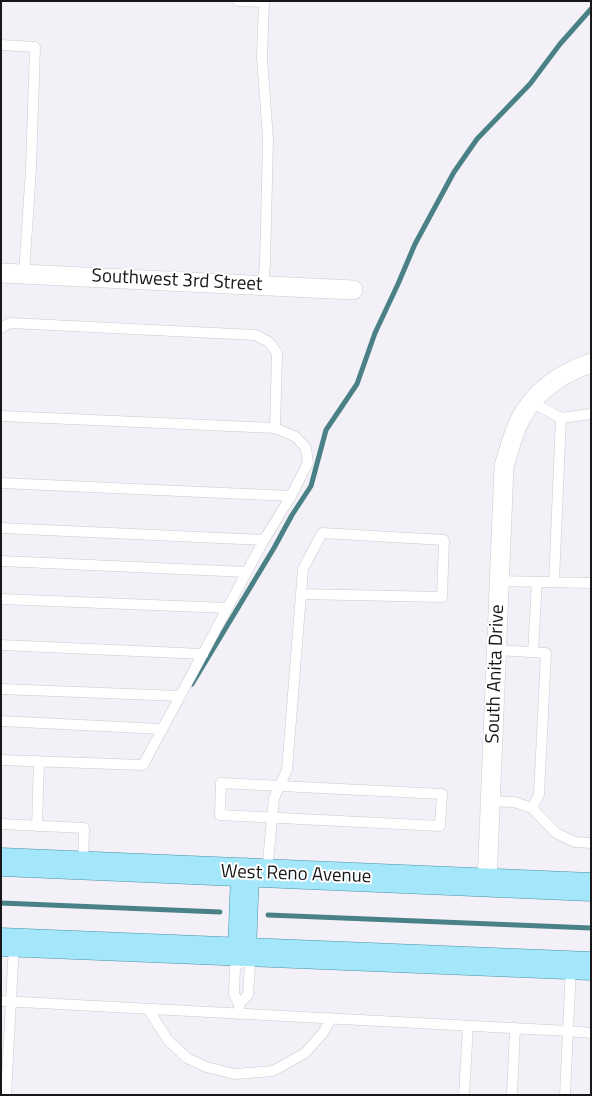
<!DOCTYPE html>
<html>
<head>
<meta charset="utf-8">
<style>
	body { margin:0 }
	#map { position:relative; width:592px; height:1096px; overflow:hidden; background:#f3f0f7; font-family:"Titillium Web",sans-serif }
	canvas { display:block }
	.frame { position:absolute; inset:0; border:2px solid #181719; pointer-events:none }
</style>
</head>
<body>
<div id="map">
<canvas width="592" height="1096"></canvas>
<div class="frame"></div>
</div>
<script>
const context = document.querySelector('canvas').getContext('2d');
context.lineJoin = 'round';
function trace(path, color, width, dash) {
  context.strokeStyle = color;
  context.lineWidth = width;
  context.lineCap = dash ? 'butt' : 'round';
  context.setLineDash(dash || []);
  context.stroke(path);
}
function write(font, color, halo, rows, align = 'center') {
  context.font = font + ' "Titillium Web",sans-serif';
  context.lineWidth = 4;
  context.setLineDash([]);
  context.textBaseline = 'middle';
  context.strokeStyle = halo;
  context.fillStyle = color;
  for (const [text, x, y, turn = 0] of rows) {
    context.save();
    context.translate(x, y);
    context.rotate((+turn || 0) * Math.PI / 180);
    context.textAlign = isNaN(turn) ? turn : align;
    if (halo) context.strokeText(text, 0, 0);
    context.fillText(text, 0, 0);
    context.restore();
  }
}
const stream = new Path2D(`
	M192,684L274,548L292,515L311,486L326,430L357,384L375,333L398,284L415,244L454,172L477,139L530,84L560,44L591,9
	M1,903L220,912
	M268,915L591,928`);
const service = new Path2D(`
	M238,1L264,2
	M1,45L35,47L31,169L24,274
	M263,285L265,264L268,139L262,57L264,1
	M1,328L10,323L255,335L269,342L277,353L275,428L296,437L306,448L308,463L291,496L264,540L143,765L1,760
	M531,402L561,418L591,414
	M1,416L275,428
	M1,483L291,496
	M1,528L264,540
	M1,561L247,572
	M499,581L591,583
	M554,582L561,418
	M1,599L227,608
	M1,645L203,654
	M497,650L546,653L539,795L532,808
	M533,652L537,582
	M1,689L180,696
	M1,721L162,729
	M221,783L442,794L440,826L220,815Z
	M490,801L514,802L532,808L556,833L575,842L591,843
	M1,824L84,828L83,865
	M37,826L39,761
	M267,872L274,798L287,770L301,594L303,569L322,533L444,540L442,597L301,594
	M1,1001L568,1031L591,1033
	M239,1004L248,995L250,965L243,961
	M148,1009L168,1040L187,1058L206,1067L235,1074L273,1071L305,1053L323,1033L331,1018
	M239,1014V1004L234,994L235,967L243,961
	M6,1095L14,944
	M464,1095L468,1026
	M512,1095L515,1028
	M565,1095L571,966`);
const minor = new Path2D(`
	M1,273L353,290
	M487,883L504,466C509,450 513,433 521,418C536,390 562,373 591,363`);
const primary = new Path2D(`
	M1,862L591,887
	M1,942L591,966
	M242,952L245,872`);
const streetNames = [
	["Southwest 3rd Street",177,281,3],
	["South Anita Drive",496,674,-88],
	["West Reno Avenue",296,875,2]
];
trace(stream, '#498186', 5);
trace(service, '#cbc8ce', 11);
trace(minor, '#cbc8ce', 20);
trace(primary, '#4b92a9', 29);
trace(service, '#fff', 10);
trace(minor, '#fff', 19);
trace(primary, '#a4e6fa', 28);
write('19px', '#181719', '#fff', streetNames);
</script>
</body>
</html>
